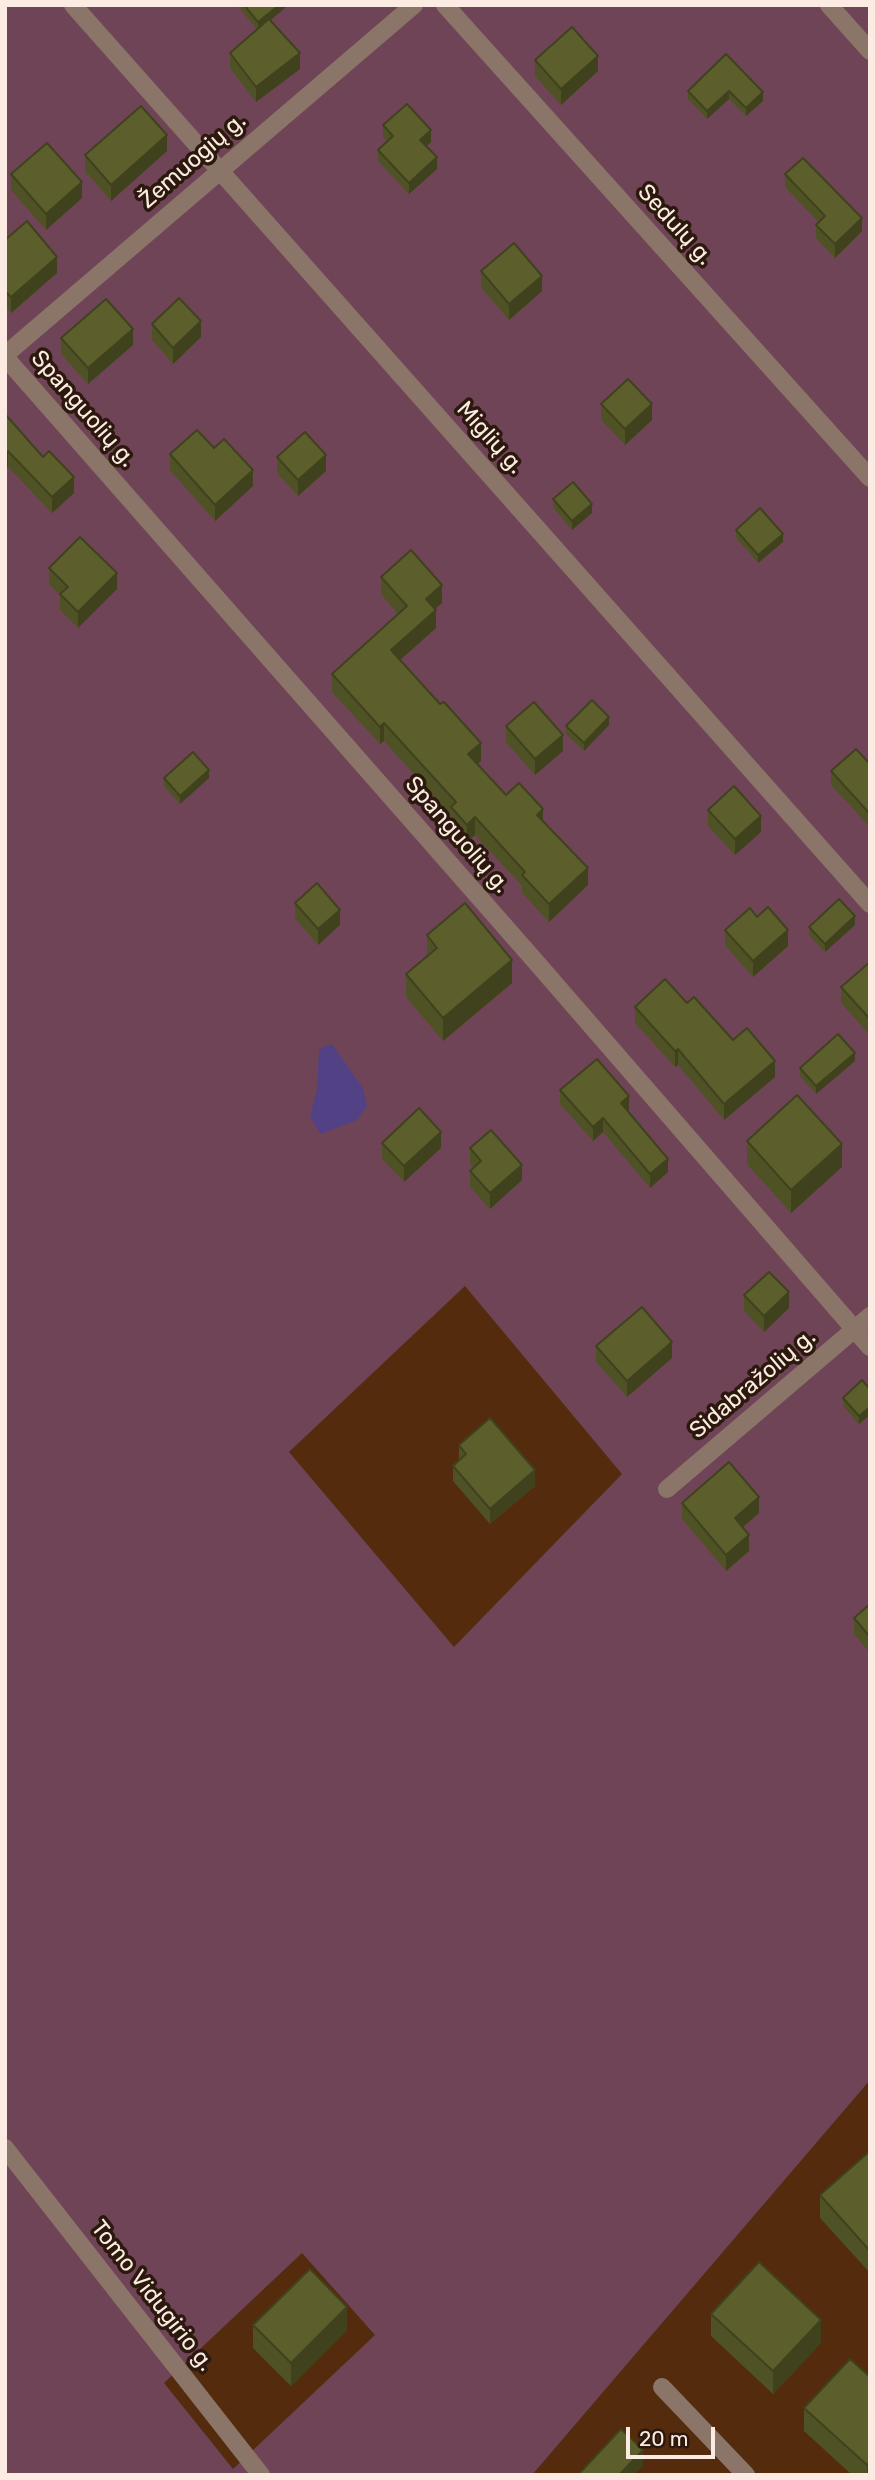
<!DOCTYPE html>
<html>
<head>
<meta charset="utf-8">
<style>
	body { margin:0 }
	#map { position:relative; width:875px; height:2480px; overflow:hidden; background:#542b0d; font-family:Rubik,sans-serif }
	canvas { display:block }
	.frame { position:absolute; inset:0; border:7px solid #fcebe2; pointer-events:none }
	.scale { position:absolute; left:626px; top:2427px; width:89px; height:32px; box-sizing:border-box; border:4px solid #fcebe2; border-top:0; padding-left:9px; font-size:21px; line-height:24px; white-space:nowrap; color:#fcebe2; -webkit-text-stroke:5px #2c190d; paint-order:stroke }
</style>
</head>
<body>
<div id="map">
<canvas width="875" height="2480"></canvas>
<div class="frame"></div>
<div class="scale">20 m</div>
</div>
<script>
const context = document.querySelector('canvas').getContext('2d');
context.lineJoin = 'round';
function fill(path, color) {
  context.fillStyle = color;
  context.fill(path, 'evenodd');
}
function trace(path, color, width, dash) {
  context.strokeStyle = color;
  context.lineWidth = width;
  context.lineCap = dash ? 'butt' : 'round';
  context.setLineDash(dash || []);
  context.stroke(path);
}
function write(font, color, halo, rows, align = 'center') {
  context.font = font + ' Rubik,sans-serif';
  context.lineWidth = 7;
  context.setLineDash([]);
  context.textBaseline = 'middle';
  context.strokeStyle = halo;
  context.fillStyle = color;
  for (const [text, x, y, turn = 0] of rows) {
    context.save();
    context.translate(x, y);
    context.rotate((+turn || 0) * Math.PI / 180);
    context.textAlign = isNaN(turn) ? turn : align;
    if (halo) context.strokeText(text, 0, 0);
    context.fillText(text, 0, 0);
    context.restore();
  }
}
const green = new Path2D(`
	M5,5H870V2080L532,2475H5ZM465,1286L622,1474L454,1647L289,1452ZM302,2253L375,2335L233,2469L164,2383Z`);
const water = new Path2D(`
	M332,1044L363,1088L367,1106L357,1120L321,1134L310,1117L317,1089L319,1049Z`);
const minor = new Path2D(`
	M73,5L870,904
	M445,5L870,478
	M829,5L870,51
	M5,355L414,5
	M5,357L536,962L870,1347
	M667,1489L870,1316
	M5,2148L261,2475
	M662,2387L746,2475`);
const wall = new Path2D(`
	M239,5H286V7L270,20L300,69L256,102L230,68V53L257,30L239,7Z
	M726,54L763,101L746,116L729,99L707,119L688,99V91Z
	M535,60L598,71L561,105L535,76Z
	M383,125L431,142L426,146L437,169L409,194L378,161V150L387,141L383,137Z
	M167,151L111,201L85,171V155Z
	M11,174L82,198L46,230L11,190Z
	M785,174L862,231L835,258L816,238V225L818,222L785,187Z
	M5,240L57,273L11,313L5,307Z
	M481,271L542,291L509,320L481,287Z
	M152,324L201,337L173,364L152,340Z
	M61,338L133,345L88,384L61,354Z
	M601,404L652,420L625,445L601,420Z
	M5,414L74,493L52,513L8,467Z
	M214,448L253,486L215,521L170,470V454Z
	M277,457L326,471L298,496L277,473Z
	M553,499L592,513L572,530L553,507Z
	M736,530L783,542L758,563L736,538Z
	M49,568L117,589L78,628L60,610V595L49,584Z
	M381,577L442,603L435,609L436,628L400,660L481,761L477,764L506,795L543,821L588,885L549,922L522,893V886L475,835L467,842L451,825V815L384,741L380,744L332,692V674L398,614L381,594Z
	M609,725L584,751L566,734V726Z
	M506,726L563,751L535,775L506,742Z
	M870,764V827L831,785V771Z
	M164,778H209L180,804L164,786Z
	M708,810L761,832L735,855L708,826Z
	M295,903L340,925L318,945L295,918Z
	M757,917L788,946L753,977L725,945V930Z
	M855,925L825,952L809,935V927Z
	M427,935L512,983L443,1041L406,997V974L427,956Z
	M870,962L869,1034L841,1003V987Z
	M687,1003L775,1077L724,1120L678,1065L675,1067L635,1023V1007Z
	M855,1061L816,1094L800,1076V1068Z
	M560,1090L629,1110L628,1111L668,1172L650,1188L603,1132L593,1141L560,1104Z
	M747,1141L842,1167L791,1213L747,1164Z
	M382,1143L441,1148L404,1182L382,1159Z
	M470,1148L522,1180L490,1209L470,1187V1171L474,1168L470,1164Z
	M744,1295L789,1308L764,1332L744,1311Z
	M596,1346L672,1358L627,1397L596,1362Z
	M870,1389V1415L859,1424L843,1406V1398Z
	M459,1445L535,1486L490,1524L453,1481V1466L459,1461Z
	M682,1503L759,1513L743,1527L749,1551L726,1571L682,1519Z
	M870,1604V1653L854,1634V1618Z
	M870,2151V2273L820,2218V2195Z
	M711,2314L821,2343L773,2394L711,2336Z
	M253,2325L347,2330L291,2386L253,2348Z
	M870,2377V2475H852L804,2431V2408Z`);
const shadedWall = new Path2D(`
	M279,5H286V7L258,31V22Z
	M300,53V69L256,102V87Z
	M598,56V71L561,105V89Z
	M729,91V99L707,119V111Z
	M763,92V101L746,116V108Z
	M431,130V142L420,152V140Z
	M167,135V151L111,201V185Z
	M437,157V169L409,194V183Z
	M82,182V198L46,230V214Z
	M862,218V231L835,258V244Z
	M57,257V273L11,313V297Z
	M542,276V291L509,320V304Z
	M201,321V337L173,364V348Z
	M133,329V345L88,384V368Z
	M652,404V420L625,445V429Z
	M8,451V467L5,469V454Z
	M326,455V471L298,496V480Z
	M253,470V486L215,521V505Z
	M74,477V493L52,513V497Z
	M592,504V513L572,530V521Z
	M783,534V542L758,563V555Z
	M117,573V589L78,628V612Z
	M442,585V603L426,616V599Z
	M436,610V628L391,668V650Z
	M609,717V725L584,751V743Z
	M384,723V741L380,744V727Z
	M563,735V751L535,775V759Z
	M481,743V761L468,772V754Z
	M209,770V778L180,804V796Z
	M543,809V827L537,815Z
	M761,816V832L735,855V839Z
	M475,817V835L467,842V825Z
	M588,868V885L549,922V904Z
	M340,910V925L318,945V929Z
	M855,916V925L825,952V944Z
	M788,930V946L753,977V961Z
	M512,960V983L443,1041V1018Z
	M678,1049V1065L675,1067V1051Z
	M855,1053V1061L816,1094V1086Z
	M775,1061V1077L724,1120V1104Z
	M629,1096V1110L621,1116V1103Z
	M603,1118V1132L593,1141V1127Z
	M441,1132V1148L404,1182V1166Z
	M842,1144V1167L791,1213V1190Z
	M668,1159V1172L650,1188V1174Z
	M522,1165V1180L490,1209V1193Z
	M789,1292V1308L764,1332V1316Z
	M672,1342V1358L627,1397V1381Z
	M870,1407V1415L859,1424V1416Z
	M535,1470V1486L490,1524V1509Z
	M759,1497V1513L735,1534V1518Z
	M749,1535V1551L726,1571V1555Z
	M347,2307V2330L291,2386V2363Z
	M821,2320V2343L773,2394V2371Z
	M643,2450V2466L634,2475H619Z
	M870,2462V2475H867V2465Z`);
const building = new Path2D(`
	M244,5H279L258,22Z
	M269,19L300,53L256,87L230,53Z
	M572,27L598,56L561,89L535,60Z
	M726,54L763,92L746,108L729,91L707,111L688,91Z
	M407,104L431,130L420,140L437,157L409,183L378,150L393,136L383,125Z
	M141,106L167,135L111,185L85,155Z
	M47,143L82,182L46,214L11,174Z
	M803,158L862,218L835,244L816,225L825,216L785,174Z
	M27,221L57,257L11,297L5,291V240Z
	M514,243L542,276L509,304L481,271Z
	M179,298L201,321L173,348L152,324Z
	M106,299L133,329L88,368L61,338Z
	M628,379L652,404L625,429L601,404Z
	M5,414L43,457L49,451L74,477L52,497L8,451L5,454Z
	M197,430L214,448L224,439L253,470L215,505L170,454Z
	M305,432L326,455L298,480L277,457Z
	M573,482L592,504L572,521L553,499Z
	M760,508L783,534L758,555L736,530Z
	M80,537L117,573L78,612L60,594L68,587L49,568Z
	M411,550L442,585L426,599L436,610L391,650L440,704L444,702L481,743L468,754L506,795L519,783L543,809L537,815L588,868L549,904L522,875L525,872L475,817L467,825L451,807L456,802L384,723L380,727L332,674L407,606L381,577Z
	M592,700L609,717L584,743L566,726Z
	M534,702L563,735L535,759L506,726Z
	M856,749L870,764V814L831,771Z
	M193,752L209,770L180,796L164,778Z
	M734,786L761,816L735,839L708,810Z
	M317,883L340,910L318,929L295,903Z
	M839,899L855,916L825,944L809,927Z
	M465,903L512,960L443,1018L406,974L437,948L427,935Z
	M768,907L788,930L753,961L725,930L750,908L757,917Z
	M870,962V1018H869L841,987Z
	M665,979L687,1003L694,997L733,1040L747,1028L775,1061L724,1104L678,1049L675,1051L635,1007Z
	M838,1034L855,1053L816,1086L800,1068Z
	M597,1059L629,1096L621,1103L668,1159L650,1174L603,1118L593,1127L560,1090Z
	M797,1095L842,1144L791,1190L747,1141Z
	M419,1108L441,1132L404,1166L382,1143Z
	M491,1130L522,1165L490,1193L470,1171L481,1161L470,1148Z
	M769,1272L789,1292L764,1316L744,1295Z
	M642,1307L672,1342L627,1381L596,1346Z
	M862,1380L870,1389V1407L859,1416L843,1398Z
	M490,1418L535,1470L490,1509L453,1466L466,1454L459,1445Z
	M729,1462L759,1497L735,1518L749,1535L726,1555L682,1503Z
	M870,1604V1637L854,1618Z
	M870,2151V2251L820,2195Z
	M759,2262L821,2320L773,2371L711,2314Z
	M310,2269L347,2307L291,2363L253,2325Z
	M850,2359L870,2377V2462L867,2465L804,2408Z
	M621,2429L643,2450L619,2475H578Z`);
const streetNames = [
	["Žemuogių g.",193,161,-41],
	["Sedulų g.",675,225,48],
	["Spanguolių g.",83,409,49],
	["Miglių g.",490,438,48],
	["Spanguolių g.",457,835,49],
	["Sidabražolių g.",753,1384,-40],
	["Tomo Vidugirio g.",152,2296,52]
];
fill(green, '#704457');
fill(water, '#524285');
trace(minor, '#8a7568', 18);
fill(wall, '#4f5225');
fill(shadedWall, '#40421e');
fill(building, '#5c5f2b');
trace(building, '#40421e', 2);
write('23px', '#fcebe2', '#2c190d', streetNames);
</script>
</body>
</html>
